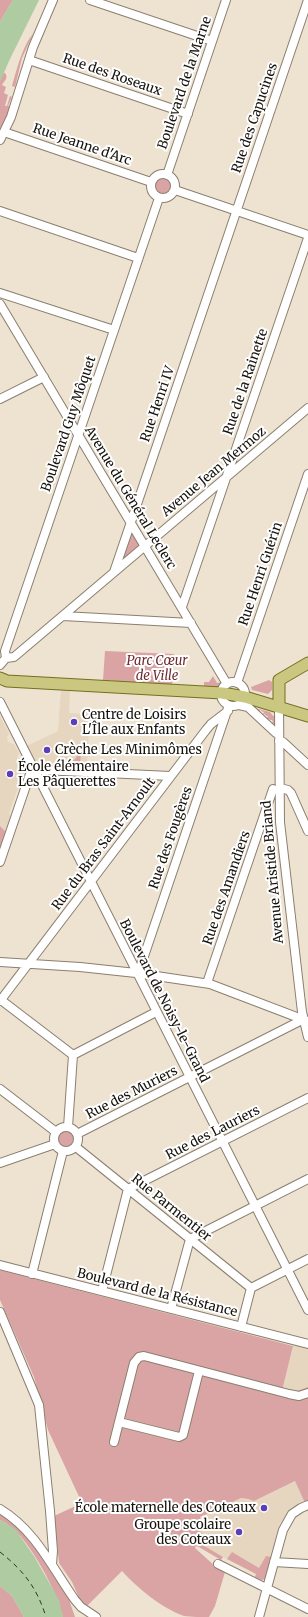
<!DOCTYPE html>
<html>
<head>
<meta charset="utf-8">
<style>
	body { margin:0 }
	canvas { display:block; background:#eee2d1 }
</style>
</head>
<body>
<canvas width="308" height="1617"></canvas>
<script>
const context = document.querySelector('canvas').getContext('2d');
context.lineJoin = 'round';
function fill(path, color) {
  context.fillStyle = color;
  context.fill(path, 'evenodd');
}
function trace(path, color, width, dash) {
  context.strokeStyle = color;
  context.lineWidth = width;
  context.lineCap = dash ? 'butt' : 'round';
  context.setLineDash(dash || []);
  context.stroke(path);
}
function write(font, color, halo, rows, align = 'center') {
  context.font = font + ' Merriweather,serif';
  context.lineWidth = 4;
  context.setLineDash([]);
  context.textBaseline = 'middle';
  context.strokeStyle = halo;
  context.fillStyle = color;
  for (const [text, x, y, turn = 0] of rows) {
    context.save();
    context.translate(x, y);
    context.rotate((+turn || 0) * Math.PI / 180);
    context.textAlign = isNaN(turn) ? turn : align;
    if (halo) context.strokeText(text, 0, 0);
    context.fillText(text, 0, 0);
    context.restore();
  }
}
const built = new Path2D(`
	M61,690L70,691L69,713L84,714L87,711L90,713L87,766L65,764H37L27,746L58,731Z
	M0,716L9,734L7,737L8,742L14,744L19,753L17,758L21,771V780L9,813L11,818L6,832L0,826Z
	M294,1343L308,1347V1397L281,1395Z
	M295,1481L305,1503L288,1513L279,1525L266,1579L264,1580L255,1577L256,1574L223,1557L221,1560L199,1547L205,1538L199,1529L201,1522L200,1517L241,1498L254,1501Z`);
const green = new Path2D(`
	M0,0H13L0,22Z
	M33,34L22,58L15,87L12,86C16,72 23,44 33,34Z
	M0,72L5,73C9,78 4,81 2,85L6,87L4,93L8,95L5,106H7L10,96L12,97L8,106H11L0,137Z
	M154 186a9 9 0 1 1 18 0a9 9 0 1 1-18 0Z
	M132,531L141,544L125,558L122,557Z
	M105,651L174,654L172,685L103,680Z
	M213,676L217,683L222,682L219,688L204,687V682H209Z
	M269,680L272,682V690L268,694L252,690L251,687Z
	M255,708L270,712L273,716L275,715L276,729L268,724L273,722L272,720H270L269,719L265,721L264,719L268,717V716H266L265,714L260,716L259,715L264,713L263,711L262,712L261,710L256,712L253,710Z
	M78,753H81L80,766L69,764L76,758Z
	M0,826L6,832L0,848Z
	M57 1140a9 9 0 1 1 18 0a9 9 0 1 1-18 0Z
	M0,1270L293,1346L281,1395L295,1392L308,1387V1502L305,1503L295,1481L254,1501L248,1499L241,1498L200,1517L201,1522L199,1529L205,1538L201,1544L223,1557L221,1560L199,1547L196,1546L195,1548L216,1567L225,1572L215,1606L209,1617C202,1617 191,1617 184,1616C163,1609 136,1587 122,1571L86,1607L81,1602L72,1582L59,1563L54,1516L82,1503L48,1430L34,1377L0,1300Z
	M0,1509L38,1542L66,1591L75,1617H63C56,1590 35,1551 15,1530C11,1526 5,1523 0,1520Z
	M232,1552L259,1568L266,1556L271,1557L266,1579L261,1580L255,1577L256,1574L227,1559Z
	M0,1586L12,1596L24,1617H0Z`);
const water = new Path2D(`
	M13,0H39L9,61L0,82V22Z
	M0,1520L15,1529L34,1556L59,1600L63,1617H24L12,1596L0,1586Z`);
const ferry = new Path2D(`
	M0,1552C24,1571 37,1588 46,1617`);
const minor = new Path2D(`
	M90,0L212,41
	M29,60L188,114
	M4,132L151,182
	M0,140L11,117L33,47L53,0
	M151 186a12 12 0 1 1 24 0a12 12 0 1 1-24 0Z
	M167,175L226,0
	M175,190L308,235
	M0,211L138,258
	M0,293L114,330
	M0,304L227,684
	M0,399L44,377
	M114,572L308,0
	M182,607L308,238
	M63,616L191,623
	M6,658L5,651L159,198
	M6,658L14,657L308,408
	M0,665L6,658
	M221 694a12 12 0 1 1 24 0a12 12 0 1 1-24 0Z
	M237,683L308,474
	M0,702L308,1310
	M239,705L248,707L276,733H279
	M279,707L280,822L302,1012L308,1037
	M279,741L283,742L308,765
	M280,788L288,790L291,793L308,831
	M0,862L30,774L34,771L42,770L170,776
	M0,962L80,967L136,973L210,984L307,1021
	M136,973L140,968L229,705
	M207,983L273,789
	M1,1000L73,1055
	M0,1001L206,730L211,724L228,711
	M73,1055L156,1012
	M0,1089L56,1132
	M54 1139a12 12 0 1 1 24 0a12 12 0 1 1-24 0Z
	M68,1127L73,1055
	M77,1134L304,1019
	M76,1147L251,1288
	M0,1163L55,1144
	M0,1265L308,1344
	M32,1274L63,1151
	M251,1288L308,1259
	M102,1291L128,1189L308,1098
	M171,1309L190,1239L308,1179
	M0,1312L39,1405L50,1511L53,1551L52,1564
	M241,1327L251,1288
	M199,1371L183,1435L179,1437L119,1422L134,1363L139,1357L144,1356L289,1394L299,1396L308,1393
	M114,1442L119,1422
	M0,1509C36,1531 51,1566 75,1600L81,1607L96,1617
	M274,1562L308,1564
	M218,1564L308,1609
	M259,1617L283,1530L292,1514L301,1508L308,1505`);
const major = new Path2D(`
	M0,678L7,681L222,693L245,697L308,716
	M279,707V680L308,663`);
const markers = [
	[74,722,4,"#5a3fb7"],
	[47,750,4,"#5a3fb7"],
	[10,774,4,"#5a3fb7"],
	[264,1508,4,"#5a3fb7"],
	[239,1532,4,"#5a3fb7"]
];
const streetNames = [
	["Rue des Roseaux",112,75,19],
	["Boulevard de la Marne",185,83,-71],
	["Rue des Capucines",255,118,-71],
	["Rue Jeanne d'Arc",82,145,19],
	["Rue de la Rainette",246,382,-71],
	["Rue Henri IV",158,404,-71],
	["Boulevard Guy Môquet",69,424,-71],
	["Avenue Jean Mermoz",214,472,-40],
	["Avenue du Général Leclerc",130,498,59],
	["Rue Henri Guérin",261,574,-71],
	["Rue des Fougères",171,838,-71],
	["Rue du Bras Saint-Arnoult",104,844,-53],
	["Avenue Aristide Briand",273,872,-95],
	["Rue des Amandiers",227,888,-71],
	["Boulevard de Noisy-le-Grand",164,1001,63],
	["Rue des Muriers",132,1093,-27],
	["Rue des Lauriers",213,1133,-27],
	["Rue Parmentier",171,1208,39],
	["Boulevard de la Résistance",157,1293,14]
];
const parkNames = [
	["Parc Cœur",157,661],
	["de Ville",157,676]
];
const poiNames = [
	["Centre de Loisirs",82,715],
	["L'Île aux Enfants",82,730],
	["Crèche Les Minimômes",55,750],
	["École élémentaire",18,767],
	["Les Pâquerettes",18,782],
	["École maternelle des Coteaux",256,1508,"right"],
	["Groupe scolaire",231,1525,"right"],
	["des Coteaux",231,1540,"right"]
];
fill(built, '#e7d6bf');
fill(green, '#daa4a5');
fill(water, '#aecba1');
trace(ferry, '#1f4408', 1, [5, 4]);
trace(minor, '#8a7f70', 10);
trace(major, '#746f20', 13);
trace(minor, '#fff', 8);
trace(major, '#cac780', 11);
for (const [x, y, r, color] of markers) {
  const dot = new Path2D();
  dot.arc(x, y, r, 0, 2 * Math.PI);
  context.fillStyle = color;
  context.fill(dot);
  trace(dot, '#fff', 1.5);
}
write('13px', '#15110b', '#fff', streetNames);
write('italic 13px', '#6e2b31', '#fff', parkNames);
write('13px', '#15110b', '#fff', poiNames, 'left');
</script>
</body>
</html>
